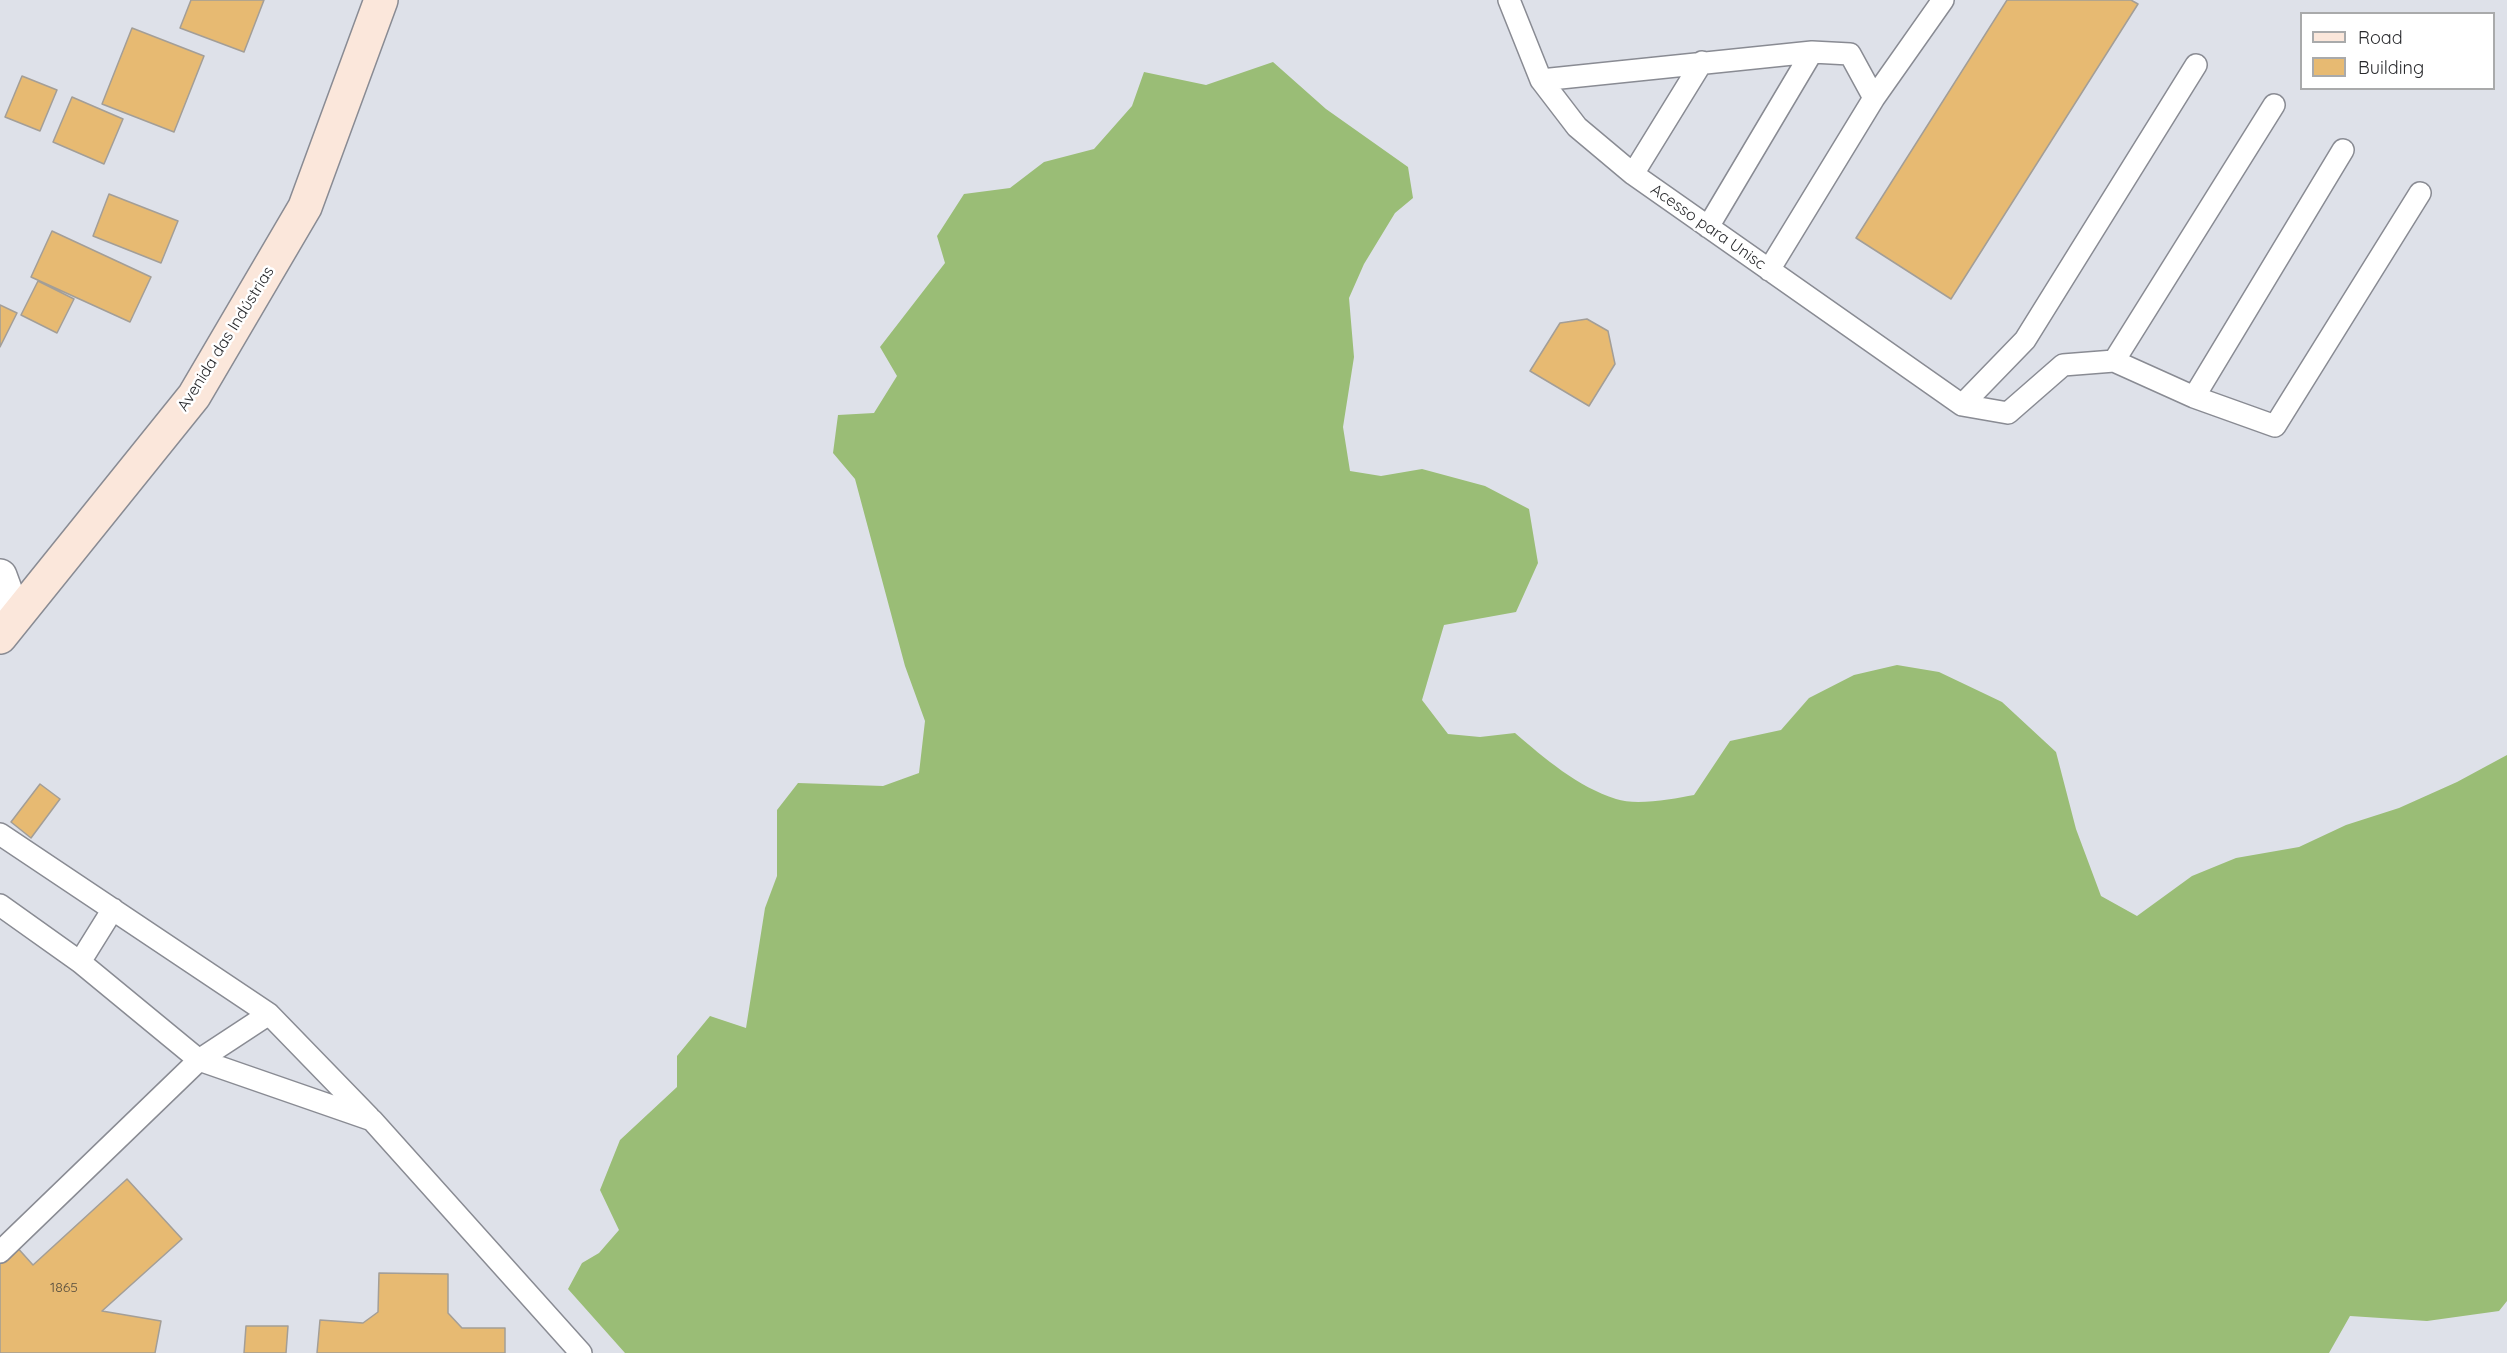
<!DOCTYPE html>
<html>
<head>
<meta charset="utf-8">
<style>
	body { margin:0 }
	#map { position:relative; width:2507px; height:1353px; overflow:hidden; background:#dee1e9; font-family:Quicksand,sans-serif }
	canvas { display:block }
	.legend { position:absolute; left:2300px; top:12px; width:195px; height:78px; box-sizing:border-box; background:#fff; border:2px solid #a9aaab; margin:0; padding:8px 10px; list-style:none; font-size:18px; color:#292a2d }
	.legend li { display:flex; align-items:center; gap:12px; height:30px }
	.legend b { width:30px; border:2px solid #a9aaab }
</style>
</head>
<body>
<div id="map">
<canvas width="2507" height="1353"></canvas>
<ul class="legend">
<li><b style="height:8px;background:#fbe7db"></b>Road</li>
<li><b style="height:16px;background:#e7ba72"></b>Building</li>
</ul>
</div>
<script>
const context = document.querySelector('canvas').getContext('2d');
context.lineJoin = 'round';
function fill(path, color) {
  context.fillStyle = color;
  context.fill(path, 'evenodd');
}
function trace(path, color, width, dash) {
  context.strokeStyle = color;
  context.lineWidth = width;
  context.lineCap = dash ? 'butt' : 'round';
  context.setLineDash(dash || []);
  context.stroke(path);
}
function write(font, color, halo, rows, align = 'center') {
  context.font = font + ' Quicksand,sans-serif';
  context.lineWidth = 5;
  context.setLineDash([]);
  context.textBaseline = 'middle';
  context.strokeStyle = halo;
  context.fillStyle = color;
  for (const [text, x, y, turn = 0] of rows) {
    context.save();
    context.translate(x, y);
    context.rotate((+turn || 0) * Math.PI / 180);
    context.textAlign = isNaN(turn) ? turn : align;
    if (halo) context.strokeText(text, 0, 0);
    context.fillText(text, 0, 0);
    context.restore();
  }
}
const forest = new Path2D(`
	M1273,62L1326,109L1408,167L1413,198L1395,213L1364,264L1349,298L1354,357L1343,427L1350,471L1381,476L1422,469L1485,486L1529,509L1538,563L1516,612L1444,625L1422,700L1448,734L1480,737L1515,733C1544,758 1578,787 1616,799C1636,806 1673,799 1694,795L1730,741L1781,730L1809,698L1854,675L1897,665L1939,672L2002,702L2056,752L2076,829L2101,896L2137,916L2192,876L2236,858L2299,847L2346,825L2399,808L2457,782L2507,755V1301L2499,1311L2427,1321L2350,1316L2329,1353H625L568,1289L582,1263L599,1253L619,1230L600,1190L620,1140L677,1087V1056L710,1016L746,1028L765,908L777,876V810L798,783L883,786L919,773L925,721L905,666L855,479L833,453L838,415L874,413L897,376L880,347L945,263L937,236L964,194L1010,188L1044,162L1094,149L1132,106L1144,72L1206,85Z`);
const building = new Path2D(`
	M191,0H264L244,52L180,28Z
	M2007,0H2131L2138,4L1951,299L1856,238Z
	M132,28L204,56L174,132L102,104Z
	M22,76L57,90L40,131L5,117Z
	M72,97L123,119L104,164L53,142Z
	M109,194L178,221L161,263L93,236Z
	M52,231L151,277L130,322L31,277Z
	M38,281L74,299L57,333L21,315Z
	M0,305L17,313L0,347Z
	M1587,319L1608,331L1615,364L1589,406L1530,371L1560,323Z
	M40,784L60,799L31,838L11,822Z
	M127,1179L182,1239L102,1311L161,1321L155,1353H0V1258L15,1245L33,1265Z
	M379,1273L448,1274V1313L462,1328H505V1353H317L320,1320L363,1323L378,1312Z
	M246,1326H288L286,1353H244Z`);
const service = new Path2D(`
	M1509,0L1541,80L1577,127L1633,174L1962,405L2008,413L2063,365L2114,361L2274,105
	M1541,80L1812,52L1850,54L1874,98L1769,270
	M1874,98L1943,0
	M1633,174L1702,62
	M1708,227L1812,52
	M2114,361L2194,397L2343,150
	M2194,397L2275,426L2420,193
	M1962,405L2025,340L2196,65
	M0,834L269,1014L369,1117
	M0,905L80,962L199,1060L372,1120L581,1353
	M80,962L113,909
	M0,1252L199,1060L269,1014`);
const minor = new Path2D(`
	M0,576L15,617`);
const secondary = new Path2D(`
	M0,637L194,396L305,207L381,0`);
const numberNames = [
	["1865",64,1288]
];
const streetNames = [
	["Acesso para Unisc",1708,227,35],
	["Avenida das Indústrias",226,339,-58]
];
fill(forest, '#9abd76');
fill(building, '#e7ba72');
trace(building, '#a39e97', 1.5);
trace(service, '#898b93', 24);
trace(minor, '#898b93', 36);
trace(secondary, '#898b93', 36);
trace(service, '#fff', 21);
trace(minor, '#fff', 33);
trace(secondary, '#fbe7db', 33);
write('14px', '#584e3e', null, numberNames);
write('16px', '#292a2d', '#fff', streetNames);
</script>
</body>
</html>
